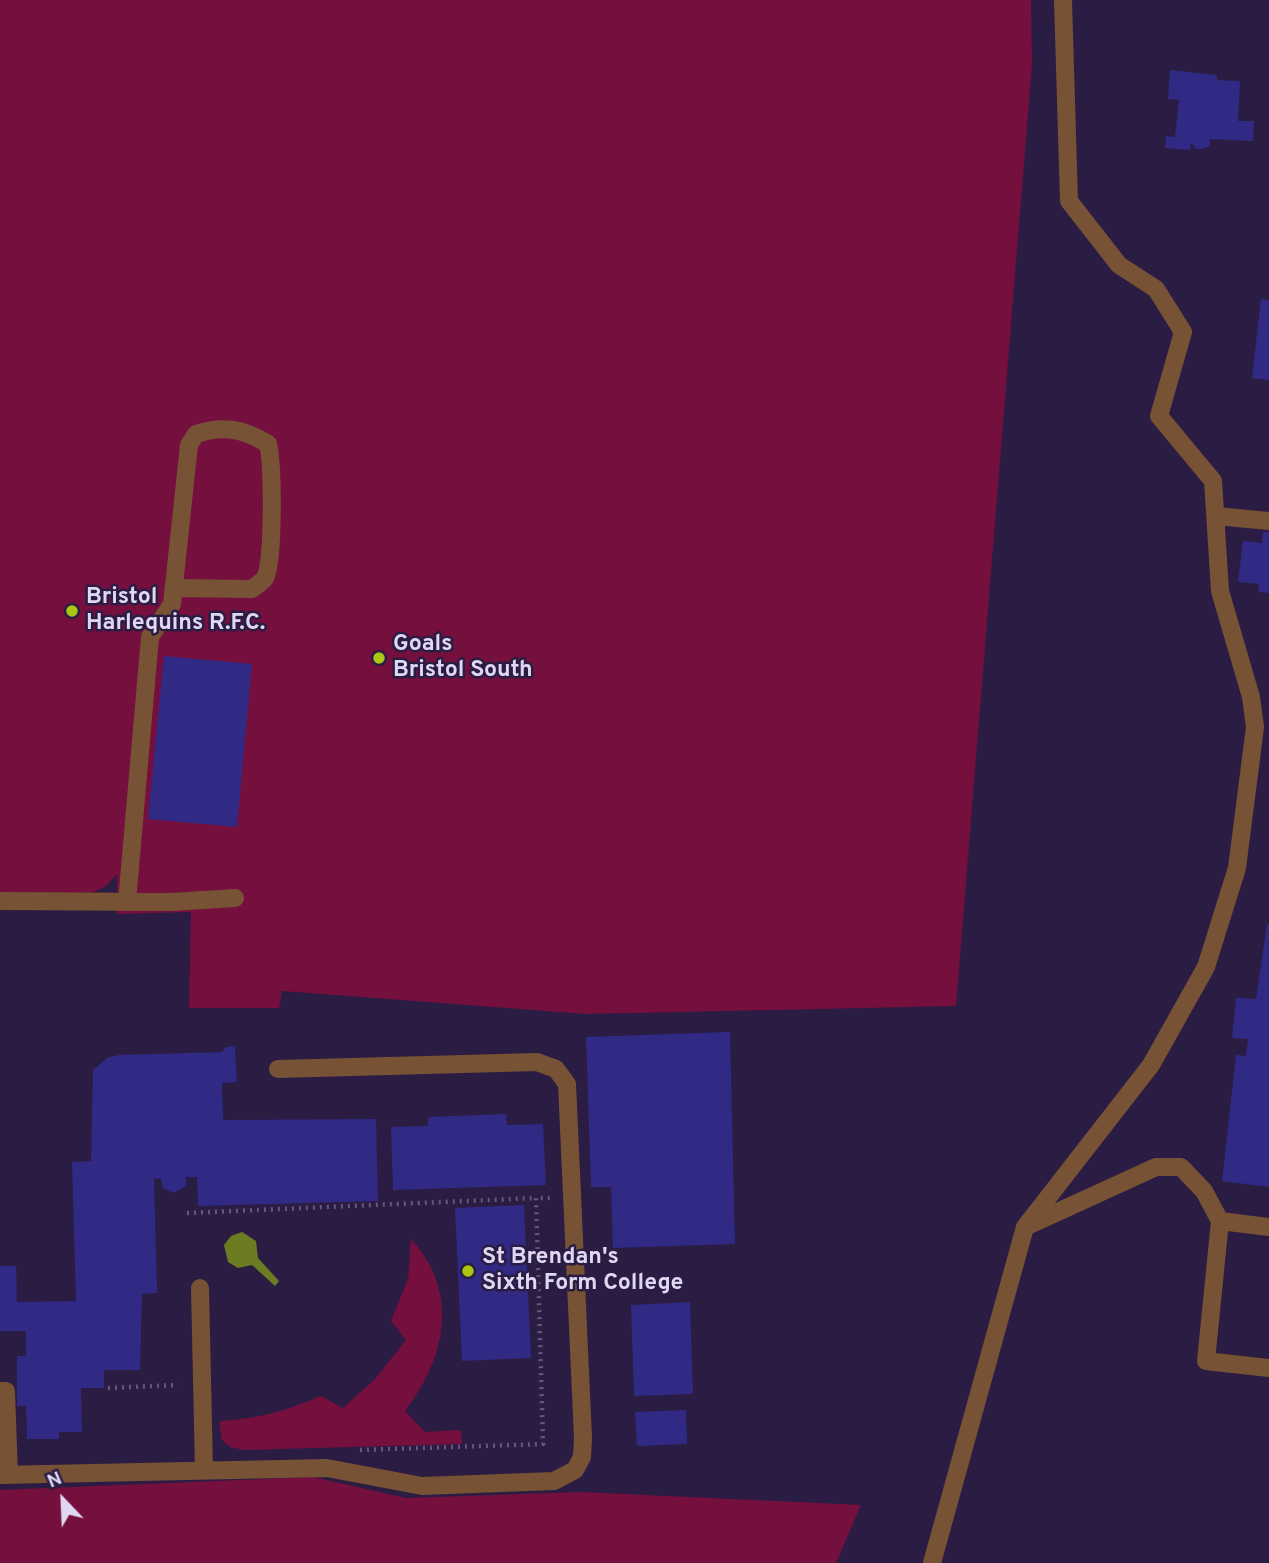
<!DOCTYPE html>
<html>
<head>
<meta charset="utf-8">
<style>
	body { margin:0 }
	#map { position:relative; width:1269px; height:1563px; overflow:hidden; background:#2b1c43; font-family:Overpass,sans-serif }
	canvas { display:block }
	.north { position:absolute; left:28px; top:1465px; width:70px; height:70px; -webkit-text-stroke:5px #2b1c43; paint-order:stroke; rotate:337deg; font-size:19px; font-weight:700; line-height:28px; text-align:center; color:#e0d8f2 }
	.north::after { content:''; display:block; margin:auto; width:24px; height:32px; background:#e0d8f2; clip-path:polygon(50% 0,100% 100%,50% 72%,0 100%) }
</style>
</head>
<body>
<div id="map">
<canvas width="1269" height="1563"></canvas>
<div class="north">N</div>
</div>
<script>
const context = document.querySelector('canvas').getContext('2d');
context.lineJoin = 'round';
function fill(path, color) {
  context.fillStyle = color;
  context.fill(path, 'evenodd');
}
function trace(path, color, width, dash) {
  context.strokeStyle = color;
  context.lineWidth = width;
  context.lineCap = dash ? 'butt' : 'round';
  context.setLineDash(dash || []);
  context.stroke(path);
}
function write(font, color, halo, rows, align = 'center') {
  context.font = font + ' Overpass,sans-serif';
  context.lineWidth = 5;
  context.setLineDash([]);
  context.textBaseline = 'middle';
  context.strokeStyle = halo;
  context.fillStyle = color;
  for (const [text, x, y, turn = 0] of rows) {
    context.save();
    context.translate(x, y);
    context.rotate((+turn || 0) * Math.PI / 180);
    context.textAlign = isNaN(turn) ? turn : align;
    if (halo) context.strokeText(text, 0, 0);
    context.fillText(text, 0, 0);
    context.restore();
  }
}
const green = new Path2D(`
	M0,0H1031L1032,64L956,1006L586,1014L282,991L279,1008H189L191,912L117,914V874L106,886L86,896L0,892Z
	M411,1239C460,1292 446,1358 405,1411L425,1432L461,1430L462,1444L244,1450L230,1447L222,1440L219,1421C257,1419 286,1411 321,1396L343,1408L375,1379L406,1340L391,1321L408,1279Z
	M313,1477L406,1498L581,1492L861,1505L836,1563H0V1490Z`);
const water = new Path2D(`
	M242,1232L256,1241L258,1258L279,1281L275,1286L252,1265L238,1268L228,1262L224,1245L231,1236Z`);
const building = new Path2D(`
	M1170,70L1217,75V80L1240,81L1238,121H1254L1253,141L1210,139V146L1203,149H1196L1191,143L1190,150L1165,148L1166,136L1175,137L1179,100L1168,99Z
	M1261,299L1269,300V380L1252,378Z
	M1263,532H1269V593L1258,592L1259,584L1238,582L1243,541L1262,543Z
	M164,656L252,664L237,827L148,819Z
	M1267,924H1269V1187L1222,1181L1236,1055L1246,1056L1248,1039L1232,1038L1236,998L1256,999Z
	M730,1032L735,1244L613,1248L611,1187H591L586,1037Z
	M235,1046L237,1082L222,1083L223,1120L376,1119L378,1201L198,1206L197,1177H186V1186L174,1193L163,1188L161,1179L154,1178L157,1293L142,1294L140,1370H104V1388H81L82,1432H59V1439H27L26,1406H17V1356H26V1331H0V1266H16L17,1302L76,1301L72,1162L91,1161L93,1070L107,1058L119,1055L222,1052L226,1047Z
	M506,1114L507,1125L543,1124L546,1185L393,1190L391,1127L428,1126V1117Z
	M524,1205L531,1358L462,1361L455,1208Z
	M690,1302L693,1394L634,1396L631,1305Z
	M686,1410L687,1444L637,1446L635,1412Z`);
const path = new Path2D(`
	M187,1213L536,1198
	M108,1388L178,1385
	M360,1450L543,1444L536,1198H550`);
const minor = new Path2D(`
	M1216,516L1269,521
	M0,901L172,902L235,898
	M127,902L150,637L172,604L189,445L196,434C224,425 244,429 268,444C273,465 274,560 265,578C262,582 256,586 252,589L174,588
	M1220,1221L1269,1227
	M1027,1226L1156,1167H1181L1204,1191L1220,1221L1206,1361L1269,1368
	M200,1288L204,1470
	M0,1391H6L9,1475
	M0,1475L327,1468L422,1486L554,1481L575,1470L582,1457L583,1438L567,1084L556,1069L537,1062L278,1069
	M932,1563L1025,1227L1151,1065L1206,967L1237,868L1255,727L1251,697L1220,591L1213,481L1159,416L1183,332L1156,289L1119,265L1069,201L1063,0`);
const markers = [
	[72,611,7,"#acc613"],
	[379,658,7,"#acc613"],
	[468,1271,7,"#acc613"]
];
const poiNames = [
	["Bristol",86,598],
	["Harlequins R.F.C.",86,624],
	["Goals",393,645],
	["Bristol South",393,671],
	["St Brendan's",482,1258],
	["Sixth Form College",482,1284]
];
fill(green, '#740f3e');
fill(water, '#6c7c20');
fill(building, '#302a84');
trace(path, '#65587b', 4.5, [2, 5]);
trace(minor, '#775235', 18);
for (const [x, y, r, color] of markers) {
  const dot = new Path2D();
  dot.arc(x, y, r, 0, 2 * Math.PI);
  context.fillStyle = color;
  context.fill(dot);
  trace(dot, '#2b1c43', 2.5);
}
write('bold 23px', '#e0d8f2', '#2b1c43', poiNames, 'left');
</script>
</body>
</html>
